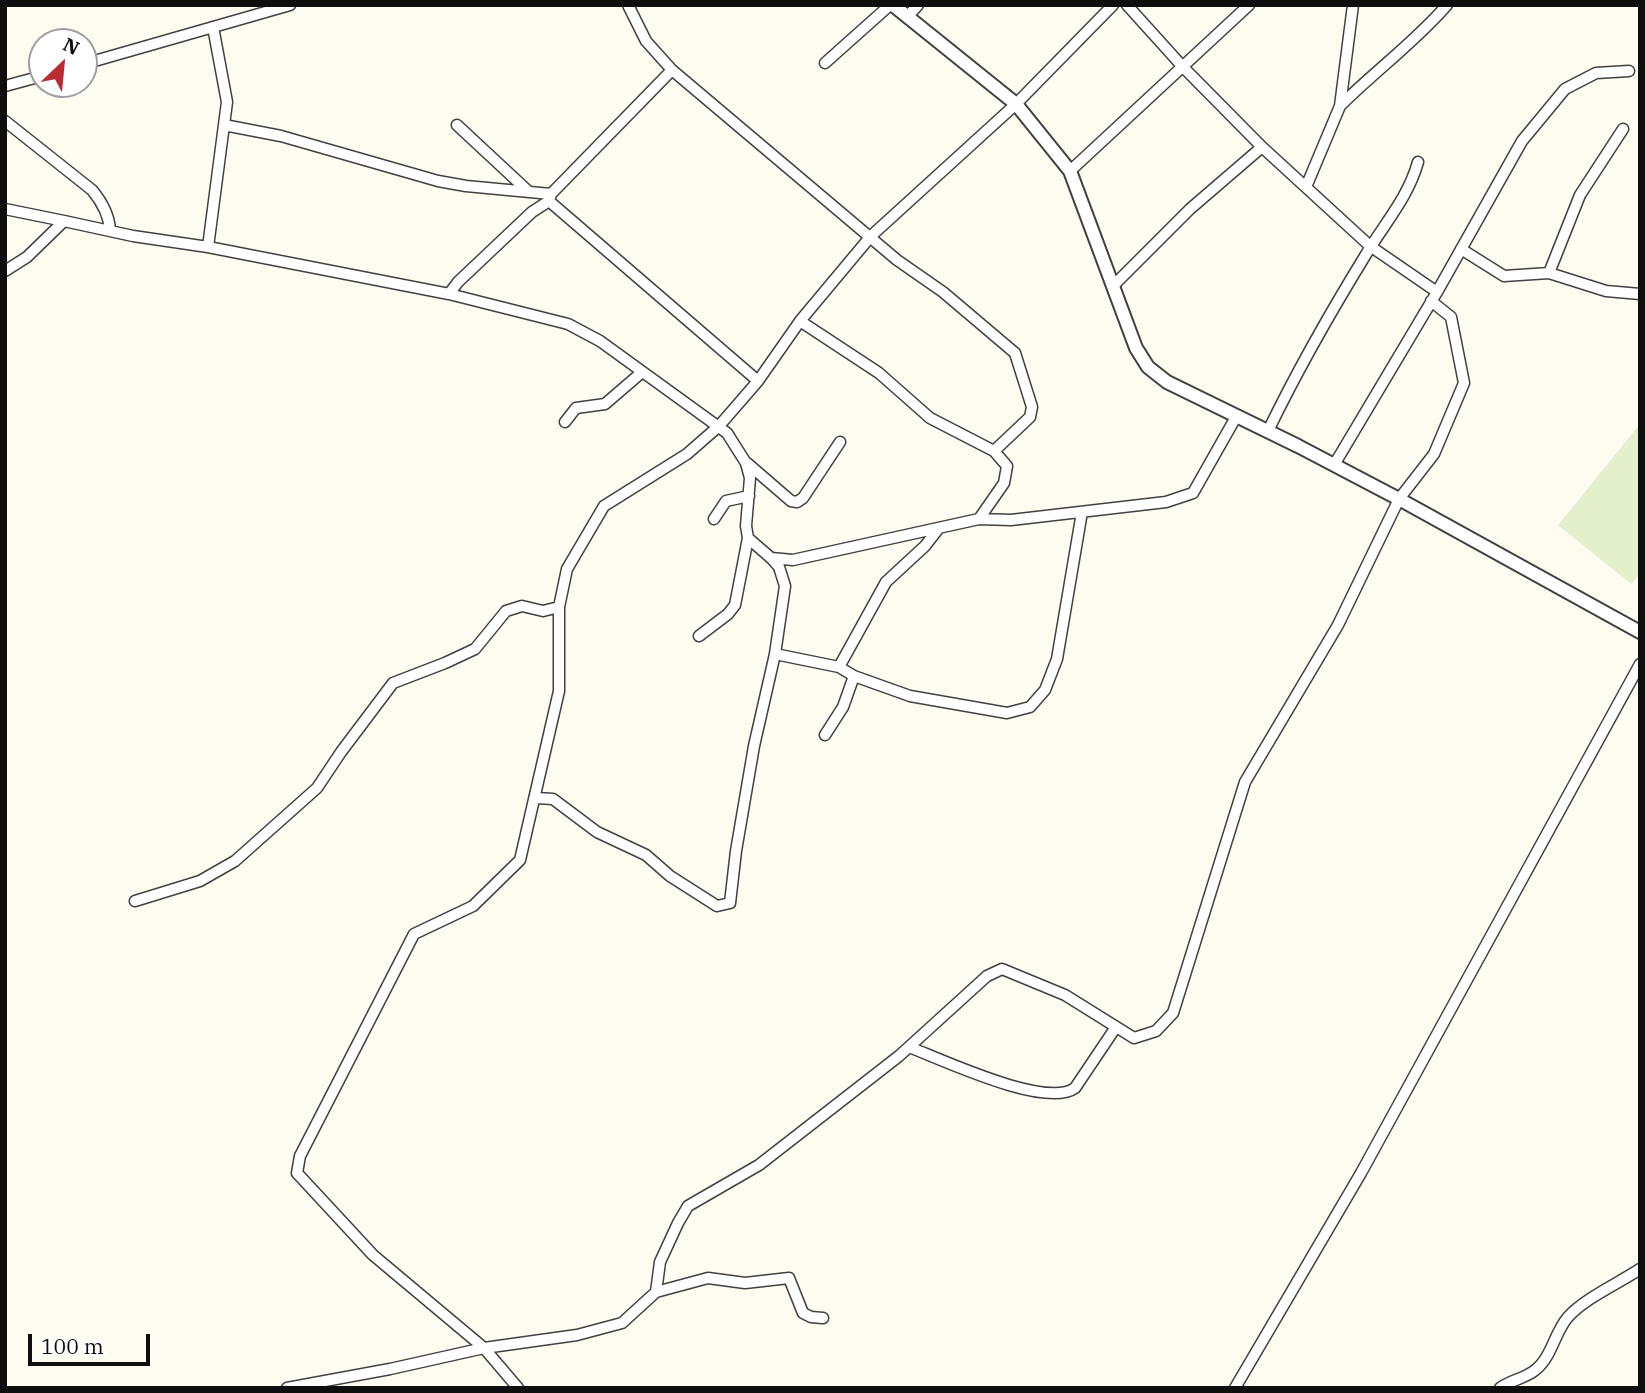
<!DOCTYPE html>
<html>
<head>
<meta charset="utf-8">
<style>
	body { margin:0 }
	#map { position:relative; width:1645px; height:1393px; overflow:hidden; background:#fefbf0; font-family:"IBM Plex Serif",serif }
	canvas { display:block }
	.frame { position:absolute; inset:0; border:7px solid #0e0e0e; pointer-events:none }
	.north { position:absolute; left:28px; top:28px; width:70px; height:70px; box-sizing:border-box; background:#fff; border:2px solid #9f9f9f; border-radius:50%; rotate:26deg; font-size:19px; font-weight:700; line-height:28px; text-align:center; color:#0e0e0e }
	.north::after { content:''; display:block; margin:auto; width:24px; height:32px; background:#ba2b34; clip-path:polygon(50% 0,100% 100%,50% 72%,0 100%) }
	.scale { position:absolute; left:28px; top:1334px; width:122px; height:32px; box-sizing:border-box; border:4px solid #0e0e0e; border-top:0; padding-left:9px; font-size:21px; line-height:24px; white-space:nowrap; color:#0e0e0e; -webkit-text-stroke:5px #fff; paint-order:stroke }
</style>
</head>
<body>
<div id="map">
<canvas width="1645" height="1393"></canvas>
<div class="frame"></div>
<div class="north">N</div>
<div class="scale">100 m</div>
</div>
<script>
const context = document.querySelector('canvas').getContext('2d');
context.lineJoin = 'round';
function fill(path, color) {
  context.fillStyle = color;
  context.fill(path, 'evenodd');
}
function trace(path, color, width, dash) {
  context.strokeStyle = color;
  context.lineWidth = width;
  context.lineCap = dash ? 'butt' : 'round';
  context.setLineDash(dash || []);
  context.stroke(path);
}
const pitch = new Path2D(`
	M1640,424V573L1631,584L1558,525Z`);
const minor = new Path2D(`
	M628,5L646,41L672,70L897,260L943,292L1015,353L1032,407L1030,417L994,451
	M1127,5L1182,66L1262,147L1370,246L1437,292
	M907,17L918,5
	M825,63L890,5
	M84,64L290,5
	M672,70L551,194L549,201L758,381
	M5,86L42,76
	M1341,105C1375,71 1415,42 1447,5
	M5,121L92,190C102,202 109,214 110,230
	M224,125L281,136L438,181L466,186L551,194
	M457,125L529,192
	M1070,171L1249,5
	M1306,187L1340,106L1353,5
	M5,209L64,221
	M208,247L227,102L213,27
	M1461,249L1504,276L1549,273L1606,291L1640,294
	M5,271L27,257L64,221L133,236L208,247L449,294L568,324L600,341L727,433L746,463L750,478L746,526L748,538L771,558L793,560L979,519L1011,520L1166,502L1193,493L1236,417
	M1549,273L1580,195L1623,129
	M1113,286L1190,209L1262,147
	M449,294L458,282L532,212L549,201
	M800,321L879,373L930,418L994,451L1007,466L1004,483L979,519
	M565,422L576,408L605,404L641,373
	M1268,431C1297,371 1330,313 1365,256C1384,224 1408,198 1418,162
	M747,463L791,501L797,502L803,498L840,442
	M1334,465L1437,292L1522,141L1565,89L1596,73L1629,71
	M714,519L726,501L749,496
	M699,636L728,614L735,605L748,538
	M775,654L839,667L854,676L910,696L1007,713L1030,707L1045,690L1057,659L1082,512
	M839,667L886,582L925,546L939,528
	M825,735L843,707L854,676
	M536,798L553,799L597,832L646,855L670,876L717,906L730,903L736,851L754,746L775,654L785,586L779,567L771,558
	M135,901L200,881L235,861L317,788L341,752L393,683L445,663L475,649L506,611L522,606L543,611L559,607
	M909,1047C943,1060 1046,1109 1075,1088L1116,1027
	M656,1292L708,1278L745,1283L789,1278L803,1313L811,1317L823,1318
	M287,1388L390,1369L484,1348L577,1335L622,1323L656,1292L660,1262L678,1223L688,1206L759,1165L899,1056L987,976L1002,969L1065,995L1134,1038L1156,1031L1173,1013L1245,782L1338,625L1399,499L1434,454L1464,383L1451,317L1431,301
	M518,1388L484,1348L373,1255L297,1173L300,1156L414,934L473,906L520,860L559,691V607L567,569L604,506L687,454L719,426L758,381L800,321L871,236L1016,104L1113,5
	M1235,1388L1361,1173L1640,664
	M1500,1388C1511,1380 1523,1379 1534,1371C1552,1358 1554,1333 1568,1317C1585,1298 1619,1283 1640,1269`);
const tertiary = new Path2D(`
	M893,5L1016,104L1070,171L1136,348L1148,367L1167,382L1298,446L1399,499L1640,632`);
fill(pitch, '#e4efcc');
trace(minor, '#414141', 13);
trace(tertiary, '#414141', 16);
trace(minor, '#fff', 10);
trace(tertiary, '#fff', 12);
</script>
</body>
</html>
